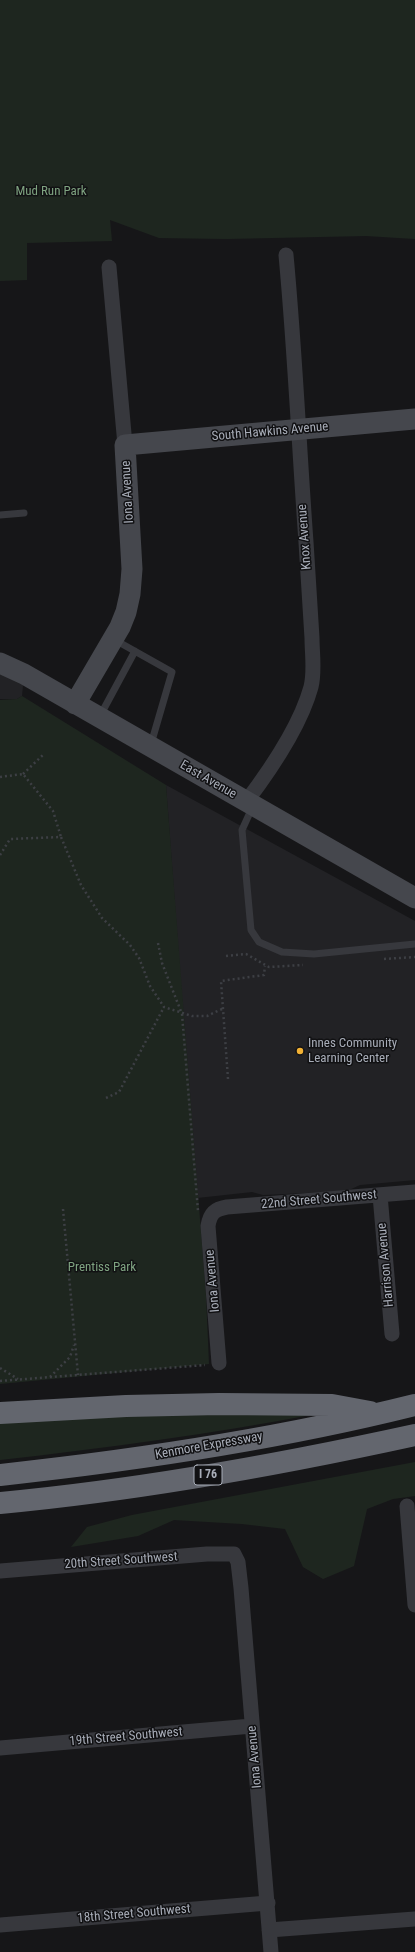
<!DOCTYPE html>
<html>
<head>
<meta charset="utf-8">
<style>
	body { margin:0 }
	canvas { display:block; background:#161618 }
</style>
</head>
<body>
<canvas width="415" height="1952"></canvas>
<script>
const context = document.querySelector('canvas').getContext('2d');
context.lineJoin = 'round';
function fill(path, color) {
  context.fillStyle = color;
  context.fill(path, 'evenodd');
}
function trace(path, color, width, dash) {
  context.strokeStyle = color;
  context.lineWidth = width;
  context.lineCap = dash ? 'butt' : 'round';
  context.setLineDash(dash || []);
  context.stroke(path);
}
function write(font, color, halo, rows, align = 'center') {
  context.font = font + ' "Roboto Condensed",sans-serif';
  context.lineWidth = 3;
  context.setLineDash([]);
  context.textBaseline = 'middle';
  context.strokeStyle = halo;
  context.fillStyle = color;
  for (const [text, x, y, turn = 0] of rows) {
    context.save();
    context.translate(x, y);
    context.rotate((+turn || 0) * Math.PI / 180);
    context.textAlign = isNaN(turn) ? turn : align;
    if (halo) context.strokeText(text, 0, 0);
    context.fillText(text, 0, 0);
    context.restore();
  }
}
const built = new Path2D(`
	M0,663L24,674L22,696L17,699H0Z
	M166,785L415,921V1180L360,1185L347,1191L263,1195L252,1192L197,1198Z`);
const green = new Path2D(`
	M0,0H415V239L366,236L226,239L159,238L110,220L112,241L27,243V280L0,281Z
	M22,696L166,785L206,1296L209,1364L0,1384V700L17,699Z
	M96,1413L316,1414C211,1434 106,1448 0,1460V1423Z
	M415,1462V1496L393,1499L367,1509L354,1566L323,1579L303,1567L285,1529L242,1524L174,1520L138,1536L71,1547L87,1527L132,1515Z`);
const path = new Path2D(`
	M23,774L44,754
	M0,777L23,774L53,811L61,837
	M0,855L10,839L61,837L81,885L102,918L130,945L139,958L150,986L164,1007L192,1016H207L222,1009
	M158,943L162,963L182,1014L198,1211
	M226,956L246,954L269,967L303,965
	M384,959L415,957
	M228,1079L221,981L264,975L265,966
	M106,1098L119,1092L164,1007
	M63,1209L78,1375
	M0,1368L18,1379
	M50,1377L70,1357L74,1345
	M0,1381L205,1365`);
const lane = new Path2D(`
	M0,515L24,513
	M115,640L172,672L151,744
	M100,716L135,651
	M252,808L242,830L251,930L259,942L282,952L314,954L415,944`);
const street = new Path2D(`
	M109,267L125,445
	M246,802C271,769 300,727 311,687C315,671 312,654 312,638C310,606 308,574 306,542C299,446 295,351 286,255
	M380,1195L392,1334
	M219,1363L208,1226C210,1213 215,1209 227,1207L415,1192
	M407,1506L415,1605
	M0,1571L207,1554H234L238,1562L241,1588L271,1952
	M0,1748L252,1726
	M0,1925L268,1903
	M269,1930L415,1919`);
const secondary = new Path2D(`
	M0,663L24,674L415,898
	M75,704L120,627L126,612L130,594L132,569L125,445L415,419`);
const highway = new Path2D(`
	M0,1413L126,1406L219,1404L332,1405L370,1412
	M0,1475C139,1460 279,1439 415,1405
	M0,1503C140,1490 278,1465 415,1435`);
const markers = [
	[300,1051,4,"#f2b134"]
];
const shields = [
	[208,1475,28]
];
const shieldNames = [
	["I 76",208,1475]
];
const parkNames = [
	["Mud Run Park",51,192],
	["Prentiss Park",102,1268]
];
const streetNames = [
	["South Hawkins Avenue",270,432,-5],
	["Iona Avenue",128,492,-93],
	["Knox Avenue",305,537,-94],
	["East Avenue",208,780,30],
	["22nd Street Southwest",319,1200,-5],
	["Harrison Avenue",386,1265,-95],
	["Iona Avenue",213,1281,-95],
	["Kenmore Expressway",209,1446,-10],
	["20th Street Southwest",121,1561,-4],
	["19th Street Southwest",126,1737,-5],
	["Iona Avenue",255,1757,-95],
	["18th Street Southwest",134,1914,-5]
];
const poiNames = [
	["Innes Community",308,1044],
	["Learning Center",308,1059]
];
fill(built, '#222225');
fill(green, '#1e261f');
trace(path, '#3d3f44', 2.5, [2, 3]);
trace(lane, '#37383d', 7);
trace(street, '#37383d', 15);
trace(secondary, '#45474d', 21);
trace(highway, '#63666e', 22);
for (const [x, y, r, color] of markers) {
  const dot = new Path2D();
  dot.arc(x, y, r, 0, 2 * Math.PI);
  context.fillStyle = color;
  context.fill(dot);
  trace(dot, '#111113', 1.5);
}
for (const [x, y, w] of shields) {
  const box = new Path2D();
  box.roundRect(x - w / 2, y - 10, w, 20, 3);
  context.fillStyle = '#111113';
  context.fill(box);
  trace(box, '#a8adb8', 1);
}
write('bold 12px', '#a8adb8', null, shieldNames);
write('13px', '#7fa381', '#111113', parkNames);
write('13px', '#a8adb8', '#111113', streetNames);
write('13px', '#a8adb8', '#111113', poiNames, 'left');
</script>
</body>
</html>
